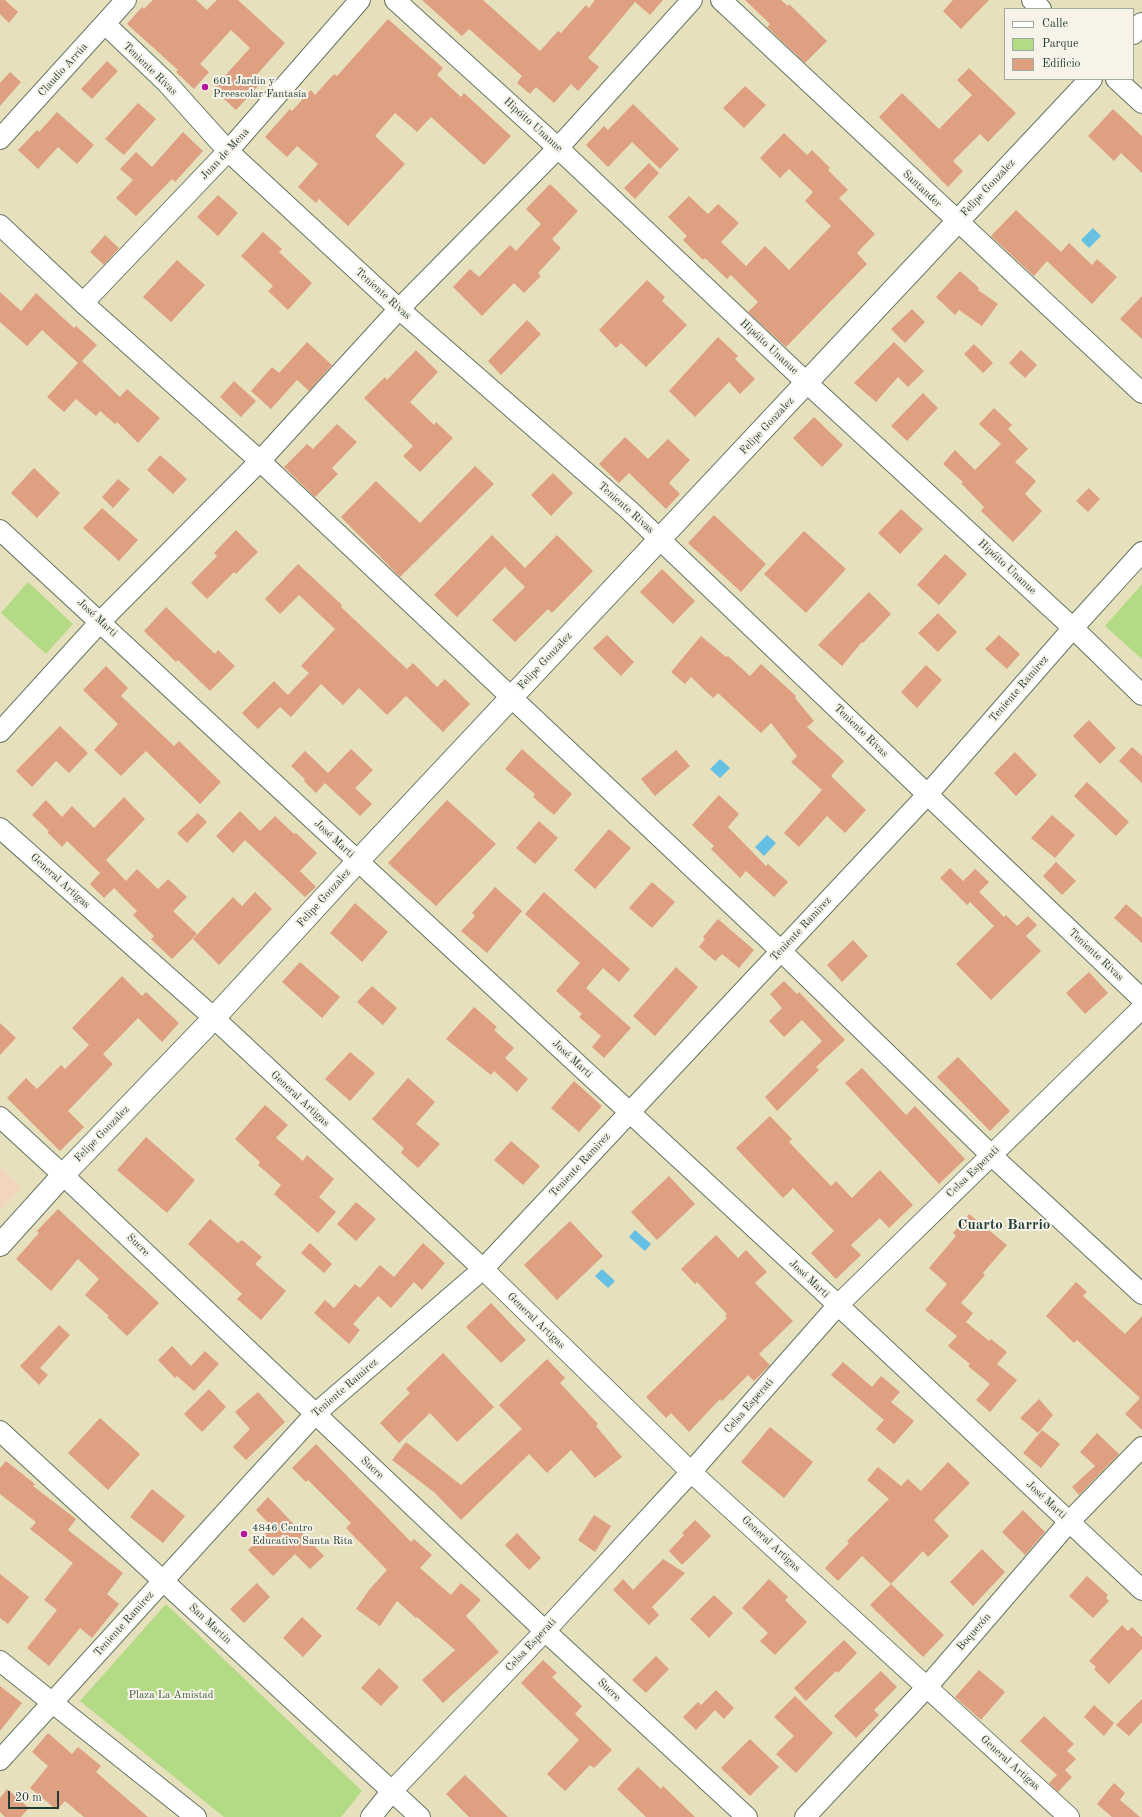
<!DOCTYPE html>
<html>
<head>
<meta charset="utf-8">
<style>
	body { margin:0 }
	#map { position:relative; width:1142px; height:1817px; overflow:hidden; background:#e6e0bd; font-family:"Old Standard TT",serif }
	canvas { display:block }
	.legend { position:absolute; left:1004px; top:8px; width:130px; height:72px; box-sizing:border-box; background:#f7f3e8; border:1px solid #a1aaa0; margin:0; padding:5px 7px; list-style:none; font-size:12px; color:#1f3d34 }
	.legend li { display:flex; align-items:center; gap:8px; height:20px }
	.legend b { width:20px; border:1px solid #a1aaa0 }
	.scale { position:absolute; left:8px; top:1791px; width:51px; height:18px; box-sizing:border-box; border:2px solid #1f3d34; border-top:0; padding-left:5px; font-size:12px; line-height:14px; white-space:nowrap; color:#1f3d34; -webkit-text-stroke:3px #f7f3e8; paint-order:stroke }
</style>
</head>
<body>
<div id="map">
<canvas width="1142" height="1817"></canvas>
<ul class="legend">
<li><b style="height:5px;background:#fff"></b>Calle</li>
<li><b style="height:11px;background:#b3da84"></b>Parque</li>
<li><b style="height:11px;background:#dea080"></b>Edificio</li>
</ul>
<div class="scale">20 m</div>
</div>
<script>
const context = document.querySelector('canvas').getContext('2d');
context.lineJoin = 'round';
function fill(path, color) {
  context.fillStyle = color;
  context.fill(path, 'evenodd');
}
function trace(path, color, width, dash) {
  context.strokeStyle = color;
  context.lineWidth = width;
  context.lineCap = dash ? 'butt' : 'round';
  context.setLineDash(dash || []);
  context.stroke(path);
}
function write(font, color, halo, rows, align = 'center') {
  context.font = font + ' "Old Standard TT",serif';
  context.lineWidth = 4;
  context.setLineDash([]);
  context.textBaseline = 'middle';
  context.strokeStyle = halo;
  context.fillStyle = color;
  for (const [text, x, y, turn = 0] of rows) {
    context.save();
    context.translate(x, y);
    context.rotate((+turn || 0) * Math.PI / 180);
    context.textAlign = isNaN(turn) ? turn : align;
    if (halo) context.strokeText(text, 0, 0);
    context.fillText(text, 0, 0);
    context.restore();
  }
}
const built = new Path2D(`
	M0,1167L21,1187L0,1210Z`);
const green = new Path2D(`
	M28,582L73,624L46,654L1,613Z
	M1142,584V659L1105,626Z
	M166,1604L362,1791L341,1817H224L80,1701Z`);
const water = new Path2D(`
	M1093,228L1101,236L1089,248L1081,240Z
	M720,759L730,768L720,778L710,769Z
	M767,835L776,843L764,856L755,847Z
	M635,1230L651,1244L645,1251L629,1237Z
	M602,1269L615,1281L608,1288L595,1276Z`);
const building = new Path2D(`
	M0,0H5L18,12L9,23L0,14Z
	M153,0H196L207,10L217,0H238L285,43L252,80L258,86L236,110L213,89L250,48L231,30L200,64L209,72L194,89L176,72L178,70L127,24L142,7L144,9Z
	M422,0H483L540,51L558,31L561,33L586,5L589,8L595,0H663L650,15L635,2L588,58L599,67L578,91L571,84L554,103L536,87L530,94L517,83L522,76L469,29L462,36Z
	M745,0H781L788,6L789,4L827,41L805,63L767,27L770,24Z
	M953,0H989L961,29L943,11Z
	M388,19L443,68L437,75L461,97L464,93L511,136L484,165L431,117L417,132L395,113L375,136L405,164L348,226L319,199L316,203L298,187L318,164L297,146L287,157L265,137L290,109L292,111L311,90L315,95L334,74L337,76Z
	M107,61L118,71L92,99L81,89Z
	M969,68L1016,113L988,142L980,134L953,161L963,171L948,187L879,117L902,93L939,129L972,95L957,80Z
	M10,72L21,82L0,106V83Z
	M745,86L766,105L744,128L723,108Z
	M138,103L156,119L124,155L105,139Z
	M633,104L679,149L660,169L632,142L608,167L586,145L604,126L608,130Z
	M1113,109L1142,136V173L1121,153L1114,161L1088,136Z
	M57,112L94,145L77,164L58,147L38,169L18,150L37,130L39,132Z
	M183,132L203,151L175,182L172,179L136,216L116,198L133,180L120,169L136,152L152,167Z
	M784,133L807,155L812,150L830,168L828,170L848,190L839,198L875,234L857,253L867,264L786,347L748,312L758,302L731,275L727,279L705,258L703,260L683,240L687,236L668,217L689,196L708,214L718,204L739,223L721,242L746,266L765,246L789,270L831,226L805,201L813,192L789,169L780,178L760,158Z
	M649,163L659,173L635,199L624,188Z
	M550,184L578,211L552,239L561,248L538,273L541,276L524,293L514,283L482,316L453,287L470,269L479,277L510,245L516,251L541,224L526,209Z
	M218,195L238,213L218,236L197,217Z
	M1016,210L1061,252L1069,243L1092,265L1097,259L1117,277L1092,304L1047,261L1034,276L991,236Z
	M263,232L282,249L279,252L312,283L288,310L268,291L273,286L241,256Z
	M105,235L119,248L104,265L90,252Z
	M177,260L205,285L171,322L143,297Z
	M960,271L979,288L978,290L998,304L982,326L959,310L955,315L936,297Z
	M647,280L665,297L662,301L687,325L646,367L621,343L616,348L599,330Z
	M0,292L21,311L36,293L74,328L76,326L97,345L82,361L120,397L127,389L160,418L138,443L117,422L115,424L100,411L96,416L76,399L64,412L47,397L78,363L42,330L27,346L0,322Z
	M1142,296V339L1120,319Z
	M912,309L925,322L905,343L891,329Z
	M527,320L541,334L501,375L488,361Z
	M718,337L738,356L735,359L755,379L740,394L729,382L695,417L669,391Z
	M307,342L332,365L309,391L297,380L271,409L251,391L272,367L279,373Z
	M894,342L924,371L908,387L898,377L876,402L854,383Z
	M974,344L993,363L983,373L964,354Z
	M416,350L438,372L410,402L434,425L436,422L453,438L420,472L403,456L413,446L364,398L385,377L387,380Z
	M1021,350L1037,365L1025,378L1009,363Z
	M234,381L256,401L241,417L220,397Z
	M923,393L938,408L907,441L891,426Z
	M994,408L1012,425L1008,429L1028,449L1015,462L1036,481L1025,494L1042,511L1013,542L981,511L984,507L961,483L963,482L943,464L955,450L975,470L1001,444L979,424Z
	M814,417L843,445L822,467L793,438Z
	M337,424L357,442L332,468L338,474L315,497L284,467L307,444L313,449Z
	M625,437L648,459L668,439L690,460L669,483L680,494L666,509L629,473L619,483L599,464Z
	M160,455L187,479L173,494L147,470Z
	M475,466L494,484L400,577L341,517L376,481L420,523Z
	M34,468L60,493L37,518L11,493Z
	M553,473L573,493L551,516L531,495Z
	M118,479L130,489L113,508L102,497Z
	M1089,488L1100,499L1088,512L1076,501Z
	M102,508L138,540L119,561L83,528Z
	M901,509L923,529L900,554L878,533Z
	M714,515L766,564L741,592L688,543Z
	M236,530L258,552L236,574L234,572L207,599L191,583L217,556L214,553Z
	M804,531L846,569L806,613L764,574Z
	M492,535L525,568L557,535L593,571L552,613L548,609L515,642L492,620L525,587L505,567L457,617L434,595Z
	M945,554L967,574L939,605L917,585Z
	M298,564L342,605L341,607L407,669L413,663L437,687L445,679L470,704L443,732L406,696L387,715L359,688L343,705L321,684L291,717L280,707L258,729L242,713L274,681L288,695L309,673L301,666L335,629L299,595L280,614L265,599Z
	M662,569L695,601L673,624L640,592Z
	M869,592L891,614L863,643L862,642L842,666L818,645Z
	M166,607L215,654L218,650L235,666L210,691L178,660L176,662L144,631Z
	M938,613L957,632L938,652L918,633Z
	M607,635L634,662L621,676L593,648Z
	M999,635L1020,654L1007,669L985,649Z
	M701,636L726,657L728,656L750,676L761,664L796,696L795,698L814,721L807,727L844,761L831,776L866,810L845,833L827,816L799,847L784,833L822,790L791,762L797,756L771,723L761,733L718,693L713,698L691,677L685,684L671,672Z
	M926,665L942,680L917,708L901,692Z
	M106,666L128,688L121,696L174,746L179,741L221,782L200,804L146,751L121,776L94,750L118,724L83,690Z
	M1089,720L1116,748L1100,764L1073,736Z
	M60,726L88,753L69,773L56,761L32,787L16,771Z
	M1132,747L1142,756V783L1119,761Z
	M351,749L373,770L355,788L372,804L360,816L325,783L316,793L304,781L305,779L291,766L305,751L328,773Z
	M522,749L572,794L554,815L533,797L535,794L505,769Z
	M676,750L690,766L655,796L641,779Z
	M1015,752L1037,775L1016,796L994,773Z
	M1087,782L1129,822L1116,836L1074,796Z
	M719,795L739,814L728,827L766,866L768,864L788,882L774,897L746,871L740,878L711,849L714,846L692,825Z
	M124,797L145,819L106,860L126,881L137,869L158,889L168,879L187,897L173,911L197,934L172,959L151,939L154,936L133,915L137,911L114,888L104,898L90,884L100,873L67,841L62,847L47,832L49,831L32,815L46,800L62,817L72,806L94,828Z
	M447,800L496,844L436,906L388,863Z
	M240,811L260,831L275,816L294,834L296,833L317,853L300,871L316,887L305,897L245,840L233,853L216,836Z
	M198,813L207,822L187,843L177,833Z
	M1052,815L1075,835L1055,858L1031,838Z
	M539,821L558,838L535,864L516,848Z
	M609,829L631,848L595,889L574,870Z
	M1056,862L1076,881L1062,895L1043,876Z
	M950,868L963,881L975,869L989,882L979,892L1004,917L1006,915L1017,926L1028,916L1037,925L1026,936L1041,951L991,1000L956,964L994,926L970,902L967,905L940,878Z
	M652,882L675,902L652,928L629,908Z
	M495,887L522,911L487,953L461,931L475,916L472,913Z
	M255,892L272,909L219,965L193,939L233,897L242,906Z
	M544,892L630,969L619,982L603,968L586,988L631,1028L604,1058L592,1047L601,1036L579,1017L582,1014L556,991L580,963L525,914Z
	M355,903L388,932L362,962L330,933Z
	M1126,904L1142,918V943L1114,918Z
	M718,919L754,950L739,968L722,954L715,961L699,947L705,939L703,937Z
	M853,940L868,956L842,982L827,965Z
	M300,962L340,997L322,1018L282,982Z
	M676,967L698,987L655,1036L633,1016Z
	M1089,972L1108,993L1085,1014L1066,993Z
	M122,976L142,996L146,992L179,1023L162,1042L138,1018L103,1054L113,1064L68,1111L84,1127L60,1151L7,1098L26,1078L37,1089L61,1065L65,1069L89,1045L72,1028Z
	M784,981L797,994L799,992L845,1040L816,1067L819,1070L777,1111L765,1097L822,1041L802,1020L784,1037L769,1021L782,1008L770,994Z
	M372,986L397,1008L383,1025L357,1002Z
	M474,1007L497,1027L494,1030L514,1048L505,1058L528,1079L517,1092L494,1071L491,1075L446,1039Z
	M0,1023L16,1038L0,1055Z
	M350,1052L375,1073L350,1101L325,1079Z
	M958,1057L1010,1111L990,1131L937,1077Z
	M862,1068L906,1115L915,1106L965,1159L939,1184L845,1083Z
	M408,1078L435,1102L416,1124L440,1144L418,1168L401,1153L404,1148L372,1119Z
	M574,1081L602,1106L579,1132L551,1108Z
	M265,1105L288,1125L276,1138L303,1161L307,1155L334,1179L319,1197L336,1212L318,1233L274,1194L281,1185L258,1165L260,1162L235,1139Z
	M770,1116L792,1139L789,1142L831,1186L836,1181L852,1198L880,1170L913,1205L889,1228L880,1218L851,1245L861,1255L836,1279L811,1253L834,1231L793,1188L783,1198L736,1148Z
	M146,1137L195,1180L167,1213L117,1170Z
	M511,1141L540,1166L523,1185L494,1160Z
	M669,1176L695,1204L657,1240L631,1212Z
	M356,1202L376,1219L356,1241L337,1224Z
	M58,1209L159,1303L127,1336L107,1317L109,1316L85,1295L99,1279L78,1259L51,1291L16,1259L39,1233L37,1231Z
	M969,1214L1007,1245L983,1273L985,1275L961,1303L973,1313L966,1322L989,1341L991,1339L1007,1352L997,1364L1017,1380L990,1412L976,1400L990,1384L968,1366L970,1364L948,1346L957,1336L925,1310L947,1284L929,1268L956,1236L953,1233Z
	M210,1219L238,1243L242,1240L262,1257L255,1264L286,1291L261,1320L237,1299L242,1294L188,1244Z
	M570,1221L603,1256L557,1300L524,1265Z
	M716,1235L738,1258L746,1250L767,1272L755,1283L793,1321L759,1354L770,1365L754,1381L748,1375L722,1401L720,1399L689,1432L671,1413L666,1418L646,1397L727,1318L725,1316L727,1314L697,1282L695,1284L681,1269Z
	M310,1243L332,1264L324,1273L301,1253Z
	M423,1243L445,1263L422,1290L414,1282L391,1308L378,1296L353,1324L360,1330L349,1344L314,1313L325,1300L334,1308L355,1284L360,1288L380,1265L394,1277Z
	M1076,1282L1087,1292L1083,1296L1125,1334L1142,1316V1430L1125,1414L1140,1398L1077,1340L1074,1343L1046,1316Z
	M491,1303L526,1340L501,1363L466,1327Z
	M59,1325L70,1335L40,1368L48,1375L39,1385L20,1366Z
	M172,1346L191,1366L205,1351L219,1364L194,1391L177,1376L175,1378L158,1360Z
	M443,1353L494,1407L457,1442L430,1413L399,1443L380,1423L410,1393L406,1389Z
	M547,1359L565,1378L560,1383L598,1424L596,1426L622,1457L595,1478L571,1450L547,1473L529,1454L461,1520L435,1493L392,1460L406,1442L461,1485L522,1429L499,1405Z
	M843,1362L872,1387L881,1376L900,1392L891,1402L914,1421L894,1444L876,1429L884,1420L831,1375Z
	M209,1389L226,1407L202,1432L184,1414Z
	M258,1392L285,1422L246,1460L233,1447L250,1429L235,1412Z
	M1039,1399L1053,1415L1038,1433L1020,1418Z
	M100,1418L140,1454L108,1490L68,1453Z
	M770,1427L813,1462L784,1498L741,1462Z
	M1042,1430L1060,1444L1041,1468L1023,1453Z
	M1097,1433L1119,1454L1079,1495L1072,1487L1095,1466L1080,1452Z
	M316,1444L411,1542L414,1539L432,1555L420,1568L451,1595L461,1583L481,1600L466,1616L499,1652L443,1703L422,1680L455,1650L417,1617L416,1618L397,1601L380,1626L356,1609L369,1590L387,1570L346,1528L351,1523L308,1480L306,1482L292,1468Z
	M6,1461L35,1484L33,1486L76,1519L68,1530L123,1573L107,1594L119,1604L92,1638L80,1628L49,1666L27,1648L57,1610L44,1600L73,1563L30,1529L36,1522L0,1494V1468Z
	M948,1462L970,1483L934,1520L949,1536L928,1557L923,1551L891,1584L944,1635L923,1657L870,1605L891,1584L862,1556L838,1581L825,1568L849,1543L847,1541L889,1499L867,1480L878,1467L901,1486L908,1479L921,1491Z
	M152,1489L185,1516L163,1543L130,1517Z
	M268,1497L324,1556L310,1569L295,1554L273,1576L248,1550L272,1527L256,1510Z
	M1023,1510L1045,1532L1025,1555L1002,1532Z
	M594,1515L611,1526L595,1552L578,1540Z
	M695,1520L711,1536L682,1565L669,1551L684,1535L682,1533Z
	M517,1533L541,1558L529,1570L505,1545Z
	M982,1549L1005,1572L973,1606L950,1582Z
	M663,1559L685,1573L652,1607L659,1615L649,1625L613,1590L623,1579L633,1590Z
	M0,1574L29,1597L8,1624L0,1618Z
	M1087,1576L1108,1595L1106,1598L1109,1601L1093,1618L1069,1596Z
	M769,1579L788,1597L785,1600L807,1622L775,1655L760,1641L768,1633L742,1608Z
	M257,1583L270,1597L244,1623L230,1609Z
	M714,1595L733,1613L709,1638L690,1619Z
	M302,1617L322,1636L303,1657L283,1638Z
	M1122,1625L1128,1631L1132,1627L1142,1637V1649L1109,1684L1094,1669L1096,1667L1089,1661Z
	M844,1640L857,1653L838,1673L836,1671L806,1701L794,1688Z
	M656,1656L669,1669L646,1693L632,1680Z
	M543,1660L557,1673L552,1677L582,1706L575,1714L612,1750L594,1768L590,1765L565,1791L547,1774L579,1740L521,1683Z
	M379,1668L399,1687L381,1706L361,1688Z
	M979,1670L1005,1692L981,1720L955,1697Z
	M881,1671L897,1687L874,1710L879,1715L856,1738L834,1716Z
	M0,1686L22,1703L0,1731Z
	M716,1690L734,1708L724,1719L715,1710L696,1730L683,1717L698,1702L701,1705Z
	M795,1696L833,1733L796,1773L776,1754L794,1736L774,1717Z
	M1142,1699V1722L1129,1736L1116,1725Z
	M1094,1705L1114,1723L1104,1736L1084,1717Z
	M1044,1716L1074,1744L1067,1751L1076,1759L1065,1770L1072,1777L1058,1792L1049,1783L1057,1775L1020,1741Z
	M48,1733L72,1754L78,1747L101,1766L96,1772L148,1817H84L65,1801L57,1810L30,1788L48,1766L32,1752Z
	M750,1739L779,1767L750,1796L721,1768Z
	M638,1767L661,1789L663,1786L695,1817H646L617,1789Z
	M465,1775L508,1817H469L446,1794Z
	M1114,1783L1125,1793L1120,1800L1140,1817H1112L1097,1804Z
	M7,1789L29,1808L21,1817H5L0,1812V1798Z`);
const minor = new Path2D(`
	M395,0L558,148L807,383L1073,628L1142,695
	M721,0L1142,393
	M1032,0L1041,9
	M105,24L166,82L228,151L399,309L629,510L1142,999
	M1116,79L1142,103
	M0,139L126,0
	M0,225L83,303L260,461L511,697L781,951L991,1155L1142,1294
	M83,303L228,151L360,0
	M0,530L838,1305L1142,1590
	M0,732L100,622L260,461L399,309L558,148L692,0
	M0,828L214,1018L483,1269L691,1472L1069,1817
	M0,1117L63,1175L545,1631L747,1817
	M0,1431L420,1817
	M0,1661L196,1817
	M0,1760L315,1414L483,1269L927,795L1073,628L1142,552
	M371,1817L392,1791L545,1631L691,1472L838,1305L1142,1008
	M805,1817L927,1687L1069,1522L1142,1447`);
const tertiary = new Path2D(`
	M1133,33L1142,24
	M0,1245L63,1175L214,1018L358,861L1091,79`);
const markers = [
	[205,87,4,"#b5179e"],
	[244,1534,4,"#b5179e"]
];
const streetNames = [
	["Teniente Rivas",150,69,44],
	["Claudio Arrúa",63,70,-48],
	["Hipóito Unanue",533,125,42],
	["Juan de Mena",225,154,-47],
	["Felipe Gonzalez",988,188,-47],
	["Santander",922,189,43],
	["Teniente Rivas",383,294,42],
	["Hipóito Unanue",769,347,43],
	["Felipe Gonzalez",767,426,-47],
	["Teniente Rivas",626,508,42],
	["Hipóito Unanue",1007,567,43],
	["José Marti",97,618,43],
	["Felipe Gonzalez",545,661,-47],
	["Teniente Ramirez",1019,689,-49],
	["Teniente Rivas",861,731,44],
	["José Marti",334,839,43],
	["General Artigas",60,881,42],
	["Felipe Gonzalez",324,898,-48],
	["Teniente Ramirez",801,929,-47],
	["Teniente Rivas",1096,955,43],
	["José Marti",572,1059,43],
	["General Artigas",300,1099,43],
	["Felipe Gonzalez",102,1134,-46],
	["Teniente Ramirez",580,1165,-47],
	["Celsa Esperati",973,1172,-44],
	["Sucre",138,1245,44],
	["José Marti",809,1279,43],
	["General Artigas",536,1321,44],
	["Teniente Ramirez",345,1388,-41],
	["Celsa Esperati",749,1406,-49],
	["Sucre",372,1468,43],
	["José Marti",1046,1500,43],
	["General Artigas",771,1544,43],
	["Teniente Ramirez",124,1624,-48],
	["San Martín",210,1624,43],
	["Boquerón",974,1632,-49],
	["Celsa Esperati",531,1645,-47],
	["Sucre",609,1690,43],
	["General Artigas",1010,1763,42]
];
const poiNames = [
	["601 Jardin y",213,81],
	["Preescolar Fantasia",213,94],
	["4846 Centro",252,1528],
	["Educativo Santa Rita",252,1541]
];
const parkNames = [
	["Plaza La Amistad",171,1695]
];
const districtNames = [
	["Cuarto Barrio",1004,1225]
];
fill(built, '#f1d5bd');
fill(green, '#b3da84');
fill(water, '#66c0e4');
fill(building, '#dea080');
trace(minor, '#657664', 22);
trace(tertiary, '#657664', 24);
trace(minor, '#fff', 20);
trace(tertiary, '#fff', 22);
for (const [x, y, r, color] of markers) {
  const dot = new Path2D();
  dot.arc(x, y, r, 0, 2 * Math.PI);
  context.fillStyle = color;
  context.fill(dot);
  trace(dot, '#f7f3e8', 1.5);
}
write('11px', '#1f3d34', '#f7f3e8', streetNames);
write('11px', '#1f3d34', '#f7f3e8', poiNames, 'left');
write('11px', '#3d5c44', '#f7f3e8', parkNames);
write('bold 15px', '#1f3d34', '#f7f3e8', districtNames);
</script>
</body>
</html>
